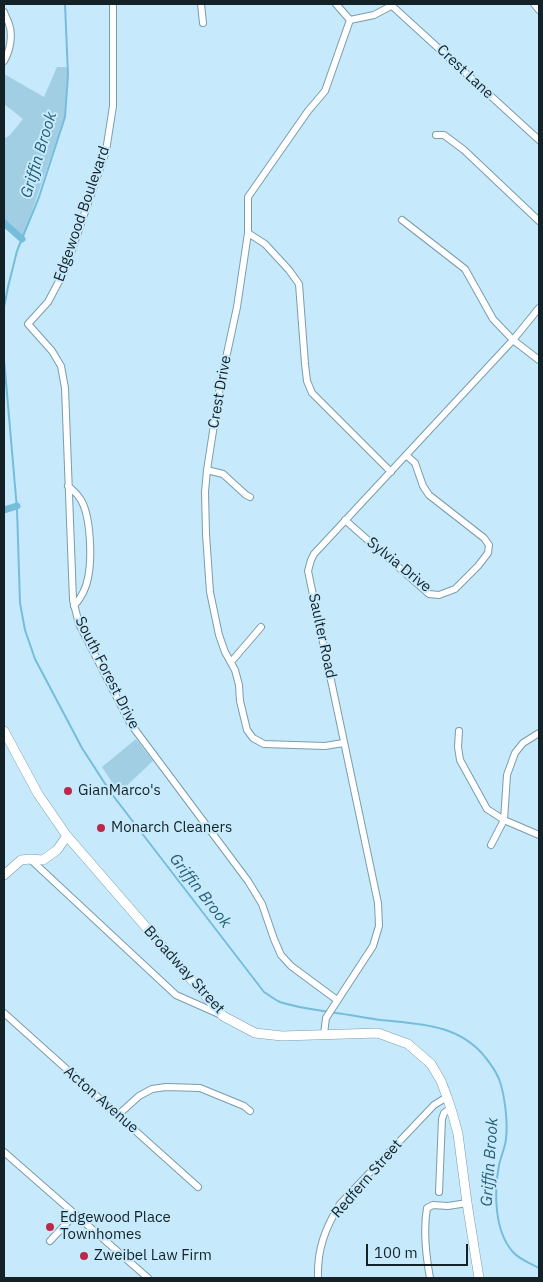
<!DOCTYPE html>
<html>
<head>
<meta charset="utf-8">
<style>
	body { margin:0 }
	#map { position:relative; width:543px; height:1282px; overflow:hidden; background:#c6eafc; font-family:"IBM Plex Sans",sans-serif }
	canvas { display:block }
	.frame { position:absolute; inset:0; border:5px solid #142127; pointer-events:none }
	.scale { position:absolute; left:366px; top:1244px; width:102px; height:22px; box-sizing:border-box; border:2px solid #142127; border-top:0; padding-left:6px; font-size:15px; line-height:18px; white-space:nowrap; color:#142127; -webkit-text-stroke:4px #c6eafc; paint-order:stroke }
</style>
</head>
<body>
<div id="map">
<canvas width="543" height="1282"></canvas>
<div class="frame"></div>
<div class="scale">100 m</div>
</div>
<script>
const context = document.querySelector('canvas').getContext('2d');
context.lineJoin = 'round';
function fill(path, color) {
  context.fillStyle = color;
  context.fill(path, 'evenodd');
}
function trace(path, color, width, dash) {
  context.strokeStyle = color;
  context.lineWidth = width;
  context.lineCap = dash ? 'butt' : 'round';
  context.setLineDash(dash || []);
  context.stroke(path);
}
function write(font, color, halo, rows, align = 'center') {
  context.font = font + ' "IBM Plex Sans",sans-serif';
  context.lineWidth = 4;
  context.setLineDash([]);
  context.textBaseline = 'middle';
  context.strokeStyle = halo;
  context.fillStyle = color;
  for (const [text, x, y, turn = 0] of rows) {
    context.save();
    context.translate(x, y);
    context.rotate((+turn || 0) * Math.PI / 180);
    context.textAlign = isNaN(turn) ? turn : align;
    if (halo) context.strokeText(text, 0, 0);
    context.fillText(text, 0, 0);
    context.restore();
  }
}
const green = new Path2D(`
	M57,67H68L65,117L22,239L4,223V139L10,135L23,119L4,104V74L44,97Z
	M136,739L153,761L119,793L102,767Z`);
const stream = new Path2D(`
	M4,307L8,287L17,251L39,197L65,117L68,75L65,4
	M4,359L17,509L20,603L25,630L35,659L82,748L111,793L264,992C269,995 275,1000 280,1002C298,1008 318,1010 336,1013C351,1015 366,1018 381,1020C419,1024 459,1024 485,1057C490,1063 496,1072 499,1079C505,1095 508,1123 506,1139C505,1148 501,1156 499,1165C494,1192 494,1231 513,1252C520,1260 530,1263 539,1268`);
const canal = new Path2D(`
	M4,223L22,239
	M4,510L17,506`);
const street = new Path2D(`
	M113,4V106L106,151L65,270L48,302L28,324L52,351L61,366L65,388L73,600L79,624L130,723L248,881L262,904L274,939L281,955L291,966L337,1000
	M201,4L203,23
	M336,4L350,20
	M390,4L539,140
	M534,4L539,10
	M4,12C5,16 8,20 9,24C13,35 10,51 4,61
	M436,135H444L464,150L539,221
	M402,220L465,269L493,319L513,340L539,360
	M248,233L265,244L289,270L299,284L305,364L307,381L312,393L391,472
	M207,470L223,474L246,495L250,497
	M68,486C73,490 78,495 81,500C91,517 92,559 88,578C86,589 81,598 74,606
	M345,520L429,594L439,595L455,589L478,566L488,553L489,545L484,538L429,495L423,486L415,463L406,455
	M231,662L261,627
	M459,731L458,747L460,760L487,809L504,820L539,835
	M343,743L325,746L264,744L253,738L247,730L240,701L239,685L235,670L225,652L219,635L210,592L206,534L205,492L207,470L220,386L237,307L248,233V197L308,111L325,91L350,20L374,15L391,6
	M491,845L504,820L507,775L515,753L523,743L539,733
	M30,859L176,995L219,1014
	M4,1013L198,1187
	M324,1034L326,1018L373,946L379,926L378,903L308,571L311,560L314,554L513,340L539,308
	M118,1115L139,1096L152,1089L166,1087L200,1088L244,1106L250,1111
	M4,1152L148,1278
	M439,1192L442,1119L444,1113L451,1108
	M50,1241L75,1214
	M318,1278C317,1250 325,1228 340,1204L434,1105L447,1097
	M430,1278C426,1256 423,1231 427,1208L433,1205L448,1206L467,1203`);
const secondary = new Path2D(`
	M4,731L38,794L67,836L223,1016L255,1033L282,1036L378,1033L408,1044L431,1064L441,1081L447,1097L452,1112L458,1134L467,1203L479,1278
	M4,875L21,860L30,859L43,860L57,850L67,836`);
const markers = [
	[68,791,5,"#ba2949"],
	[101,828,5,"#ba2949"],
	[50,1227,5,"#ba2949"],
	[84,1256,5,"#ba2949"]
];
const streetNames = [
	["Crest Lane",465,72,43],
	["Edgewood Boulevard",82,214,-71],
	["Crest Drive",220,392,-80],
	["Sylvia Drive",399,565,39],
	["Saulter Road",322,636,78],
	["South Forest Drive",107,673,63],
	["Broadway Street",184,970,48],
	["Acton Avenue",101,1100,41],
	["Redfern Street",367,1179,-49]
];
const poiNames = [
	["GianMarco's",78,791],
	["Monarch Cleaners",111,828],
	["Edgewood Place",60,1218],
	["Townhomes",60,1235],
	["Zweibel Law Firm",94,1256]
];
const waterNames = [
	["Griffin Brook",39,155,-73],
	["Griffin Brook",200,891,52],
	["Griffin Brook",490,1162,-86]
];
fill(green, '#a1cee3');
trace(stream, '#76bcdb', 2);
trace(canal, '#76bcdb', 7);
trace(street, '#7a9cac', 8);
trace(secondary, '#7a9cac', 10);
trace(street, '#fff', 6);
trace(secondary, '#fff', 9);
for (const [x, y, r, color] of markers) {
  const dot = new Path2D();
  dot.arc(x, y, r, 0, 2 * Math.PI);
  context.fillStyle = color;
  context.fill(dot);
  trace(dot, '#c6eafc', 2);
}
write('15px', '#142127', '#c6eafc', streetNames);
write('15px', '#142127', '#c6eafc', poiNames, 'left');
write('italic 16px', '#285f75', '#c6eafc', waterNames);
</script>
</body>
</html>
